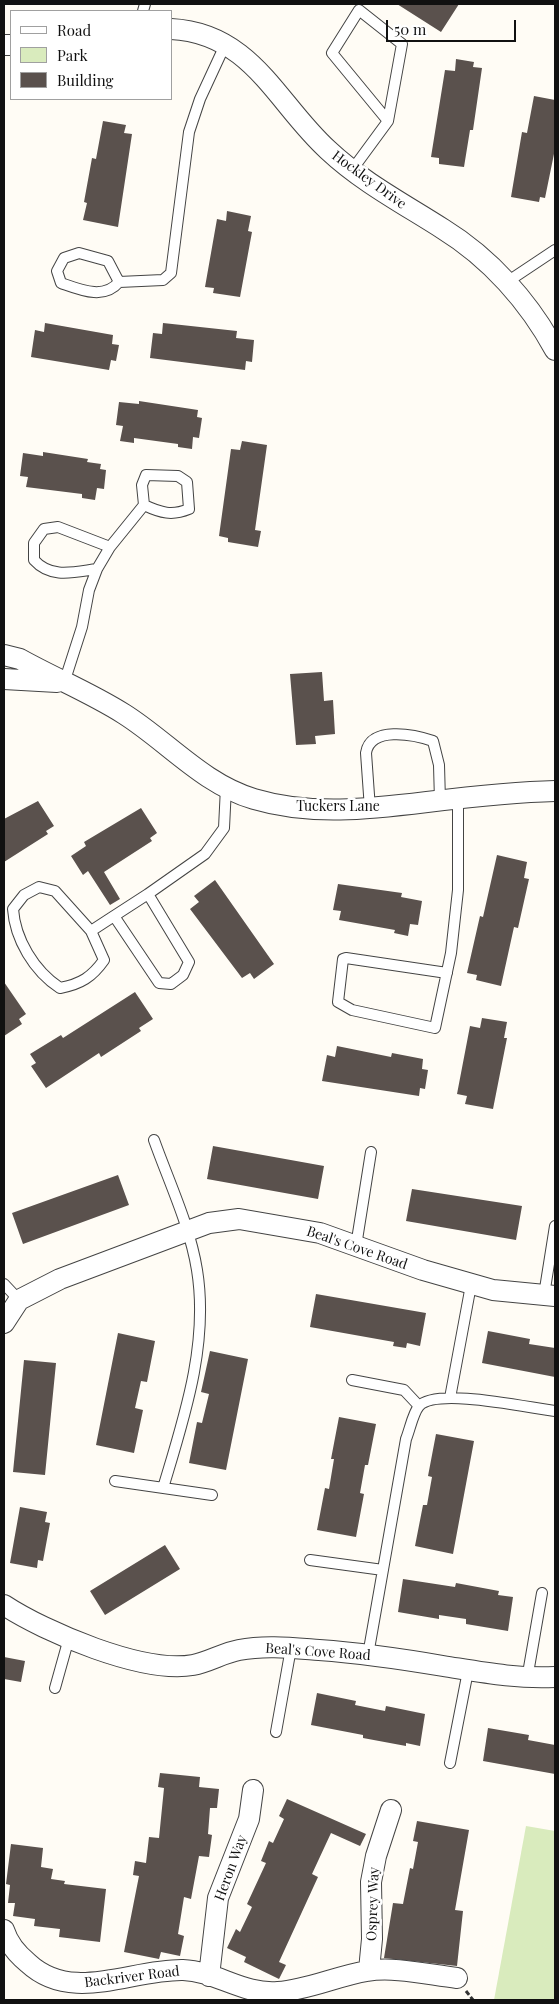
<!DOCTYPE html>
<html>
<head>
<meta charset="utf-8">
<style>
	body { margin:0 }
	#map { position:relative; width:559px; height:2004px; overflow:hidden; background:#fffcf5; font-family:"Playfair Display",serif }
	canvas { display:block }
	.frame { position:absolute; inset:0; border:5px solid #111; pointer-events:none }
	.legend { position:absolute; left:10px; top:10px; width:162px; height:90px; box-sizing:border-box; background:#fff; border:1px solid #a0a0a0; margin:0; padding:6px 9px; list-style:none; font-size:15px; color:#111 }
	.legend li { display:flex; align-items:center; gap:10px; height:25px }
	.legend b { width:25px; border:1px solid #a0a0a0 }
	.scale { position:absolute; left:386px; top:20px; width:130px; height:22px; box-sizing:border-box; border:2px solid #111; border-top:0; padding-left:6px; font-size:15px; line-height:18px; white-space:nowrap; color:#111; -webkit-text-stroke:4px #fff; paint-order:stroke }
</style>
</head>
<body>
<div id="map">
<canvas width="559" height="2004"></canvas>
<div class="frame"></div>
<ul class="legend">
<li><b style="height:6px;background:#fff"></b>Road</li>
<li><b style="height:14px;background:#d9ebbd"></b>Park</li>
<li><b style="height:14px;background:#5a514d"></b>Building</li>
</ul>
<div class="scale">50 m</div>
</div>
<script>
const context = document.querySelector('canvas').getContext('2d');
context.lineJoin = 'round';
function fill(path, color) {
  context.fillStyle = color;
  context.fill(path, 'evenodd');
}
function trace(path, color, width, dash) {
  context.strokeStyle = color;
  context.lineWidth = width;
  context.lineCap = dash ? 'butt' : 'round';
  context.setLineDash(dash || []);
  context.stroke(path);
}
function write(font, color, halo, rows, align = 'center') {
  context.font = font + ' "Playfair Display",serif';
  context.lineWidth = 5;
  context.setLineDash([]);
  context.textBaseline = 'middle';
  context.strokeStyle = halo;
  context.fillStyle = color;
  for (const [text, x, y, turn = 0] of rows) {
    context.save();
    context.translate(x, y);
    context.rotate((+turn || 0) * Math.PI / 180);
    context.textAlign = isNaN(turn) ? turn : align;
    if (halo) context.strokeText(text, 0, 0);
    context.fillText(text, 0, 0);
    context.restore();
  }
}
const green = new Path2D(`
	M526,1826L555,1831V2000H494Z`);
const building = new Path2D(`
	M397,4H459L441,32Z
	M456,59L474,62L473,67L482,68L473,130H470L464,167L439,164V158L431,157L445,70L455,71Z
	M534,96L555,100V149L545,198L540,197L539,202L511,197L522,132L527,133Z
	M103,121L126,125L124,133L132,134L118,227L83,220L87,203L84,202L92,158L96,159Z
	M227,211L251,216L248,231L252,232L240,297L213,293L214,288L205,287L217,219L226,221Z
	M45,323L113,335L112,344L119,345L116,361L111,360L109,370L31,357L35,330L44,332Z
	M163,323L237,331L236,338L254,340L252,362L246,361L245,370L150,358L153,333L162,334Z
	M139,401L198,410L197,417L202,418L199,438L193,437L192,449L178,447V444L134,438V443L120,441L123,426L116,425L119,402L139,404Z
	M242,441L267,445L255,530L261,531L258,547L228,542V538L219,536L231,449L240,450Z
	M43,452L88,459L87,462L101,464L100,469L106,470L104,489L97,488L95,500L82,498V494L26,487L28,477L20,476L23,453L43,456Z
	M322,672L324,701L333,700L335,734L315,736L316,744L296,745L290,674Z
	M38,801L54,826L46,831L48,834L4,862V819Z
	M141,808L157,833L150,838L152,841L104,872L120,899L110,905L88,871L83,875L71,856L86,846L84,842Z
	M497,855L527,862L524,878L529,879L518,928L514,927L501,986L476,980L477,975L467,973L480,916L483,917Z
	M215,880L274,964L254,979L250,973L242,978L190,909L199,902L194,896Z
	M338,884L402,893L401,897L422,901L418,925L410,924L408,936L394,933L395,930L339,920L341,911L333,910Z
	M4,982L26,1014L19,1019L22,1024L4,1036Z
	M135,992L153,1019L139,1028L141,1031L101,1057L99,1053L46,1088L31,1066L36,1063L30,1054L61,1035L63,1038Z
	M482,1018L507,1022L504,1038H507L493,1109L465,1104L467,1096L457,1094L470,1026L480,1028Z
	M337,1046L391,1057L392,1053L423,1059L422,1069L428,1070L425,1089L420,1088L419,1096L322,1081L327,1055L335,1057Z
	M213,1146L324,1166L318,1199L207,1179Z
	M118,1175L129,1205L23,1244L12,1213Z
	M412,1189L522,1206L516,1240L406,1221Z
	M316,1294L426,1313L420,1346L407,1343L406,1348L393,1346L394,1342L310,1327Z
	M488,1331L530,1339L529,1344L555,1348V1377L482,1363Z
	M118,1333L155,1341L147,1382L141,1381L135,1408L143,1410L134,1453L96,1445Z
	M210,1351L248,1359L226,1470L189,1463L197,1422L202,1423L209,1394L201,1392Z
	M24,1360L56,1363L45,1475L13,1472Z
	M339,1417L376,1424L368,1465H365L360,1493L364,1494L356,1537L317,1530L325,1488L329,1489L334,1459H331Z
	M436,1434L474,1441L453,1554L415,1546L423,1505H427L432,1477L428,1476Z
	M20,1507L47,1512L45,1522L50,1523L43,1561L38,1560L37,1568L10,1563Z
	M165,1545L180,1569L105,1615L90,1591Z
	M403,1579L455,1587L456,1583L499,1591L498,1595L513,1597L508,1631L466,1624V1619L439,1615V1619L398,1612Z
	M4,1657L25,1661L21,1682L4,1679Z
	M317,1693L356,1701L355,1705L385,1711L386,1706L425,1714L420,1746L406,1743V1746L363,1738V1735L311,1725Z
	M488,1728L529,1735L528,1740L555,1745V1774L483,1761Z
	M160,1773L200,1777L199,1787L219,1789L217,1808H210L208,1834L212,1835L209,1857L199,1856L191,1899L184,1897L178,1934L184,1936L180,1956L161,1952L159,1959L124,1952L139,1876L133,1875L135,1861L146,1863L149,1837L159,1838L164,1788L158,1787Z
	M287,1799L366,1834L360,1846L331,1833L312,1874L318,1877L279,1962L286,1965L279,1979L244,1962L246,1957L227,1948L236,1929L240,1932L252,1907L247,1904L266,1863L261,1861L269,1841L273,1843L284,1819L279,1816Z
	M417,1821L469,1830L455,1910L463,1911L457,1966L384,1958L393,1903L403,1904L410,1868L413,1869L418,1842L413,1841Z
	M11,1844L43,1848L41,1867L53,1869L51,1879L65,1881L64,1884L106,1889L100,1942L59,1937L60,1929L34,1926L35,1919L13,1916L15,1903H8L10,1885L6,1884Z`);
const path = new Path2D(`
	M466,1991L473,2000`);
const service = new Path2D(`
	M143,11L145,4
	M352,170L388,121L402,44L359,10L332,53L388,121
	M119,282C104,300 81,290 61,283L57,271L64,258L79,253L108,261L119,282L163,280L171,273L189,132L200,99L225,45
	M507,282L555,250
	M110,547L58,527L44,529L34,543V560C51,579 74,572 97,569L110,547L144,505L142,485L146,475L178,476L187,482L189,509C172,516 161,513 144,505
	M64,683L82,627L89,590L97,569
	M370,809L366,753C370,726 413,734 433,741L439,765L440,801
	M148,894L114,916L159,983L171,984L183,975L189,962L148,894L205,854L224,828L226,787
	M91,931L104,960C92,977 81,984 60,988C34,971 15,939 13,909L24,895L39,887L55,891L91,931L114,916
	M447,973L346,958L343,959L338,1002L352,1010L435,1028L451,953L458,890V798
	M154,1140C169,1182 190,1226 197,1270C209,1344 184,1418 163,1488
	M356,1246L371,1152
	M4,1284L19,1300
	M544,1295L555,1226
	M352,1380L404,1390L419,1406
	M450,1398L471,1285
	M115,1481L212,1495
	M310,1560L383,1570
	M368,1655L406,1439C410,1429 413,1413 419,1406C437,1387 529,1408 555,1411
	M527,1679L542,1593
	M55,1688L69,1638
	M276,1732L291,1648
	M450,1763L468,1671`);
const minor = new Path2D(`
	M171,29C252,33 277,104 328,150C362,182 404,204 443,229C490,258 529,302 555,350
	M4,45H11
	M4,655L20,659C54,678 91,693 124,714C167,741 203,784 254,799C311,816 369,809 427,802C469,797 512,792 555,791
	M4,679L57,682
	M4,1323L19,1300L60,1279L209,1223L239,1219L320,1233L423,1270L493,1290L555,1296
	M4,1605C45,1632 143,1674 193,1665C209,1662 223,1653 239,1650C265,1645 292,1648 319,1650C360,1653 402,1659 443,1666C481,1672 516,1679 555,1677
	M4,1930C8,1943 17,1954 28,1963C72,2004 131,1969 183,1970C216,1971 243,1995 278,1992C308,1990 337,1976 367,1971C393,1966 430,1975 457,1978
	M369,1970L372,1939L371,1882L376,1856L391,1810
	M209,1976L218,1898L249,1819L253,1790`);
const streetNames = [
	["Hockley Drive",369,180,36],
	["Tuckers Lane",338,807],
	["Beal's Cove Road",357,1248,19],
	["Beal's Cove Road",318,1652,4],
	["Heron Way",231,1868,-70],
	["Osprey Way",373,1904,-88],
	["Backriver Road",132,1977,-7]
];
fill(green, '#d9ebbd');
fill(building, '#5a514d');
trace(service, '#444', 12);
trace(minor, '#444', 22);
trace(path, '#333', 3, [5, 2.5]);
trace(service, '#fff', 10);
trace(minor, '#fff', 20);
write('14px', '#111', '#fff', streetNames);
</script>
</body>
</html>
